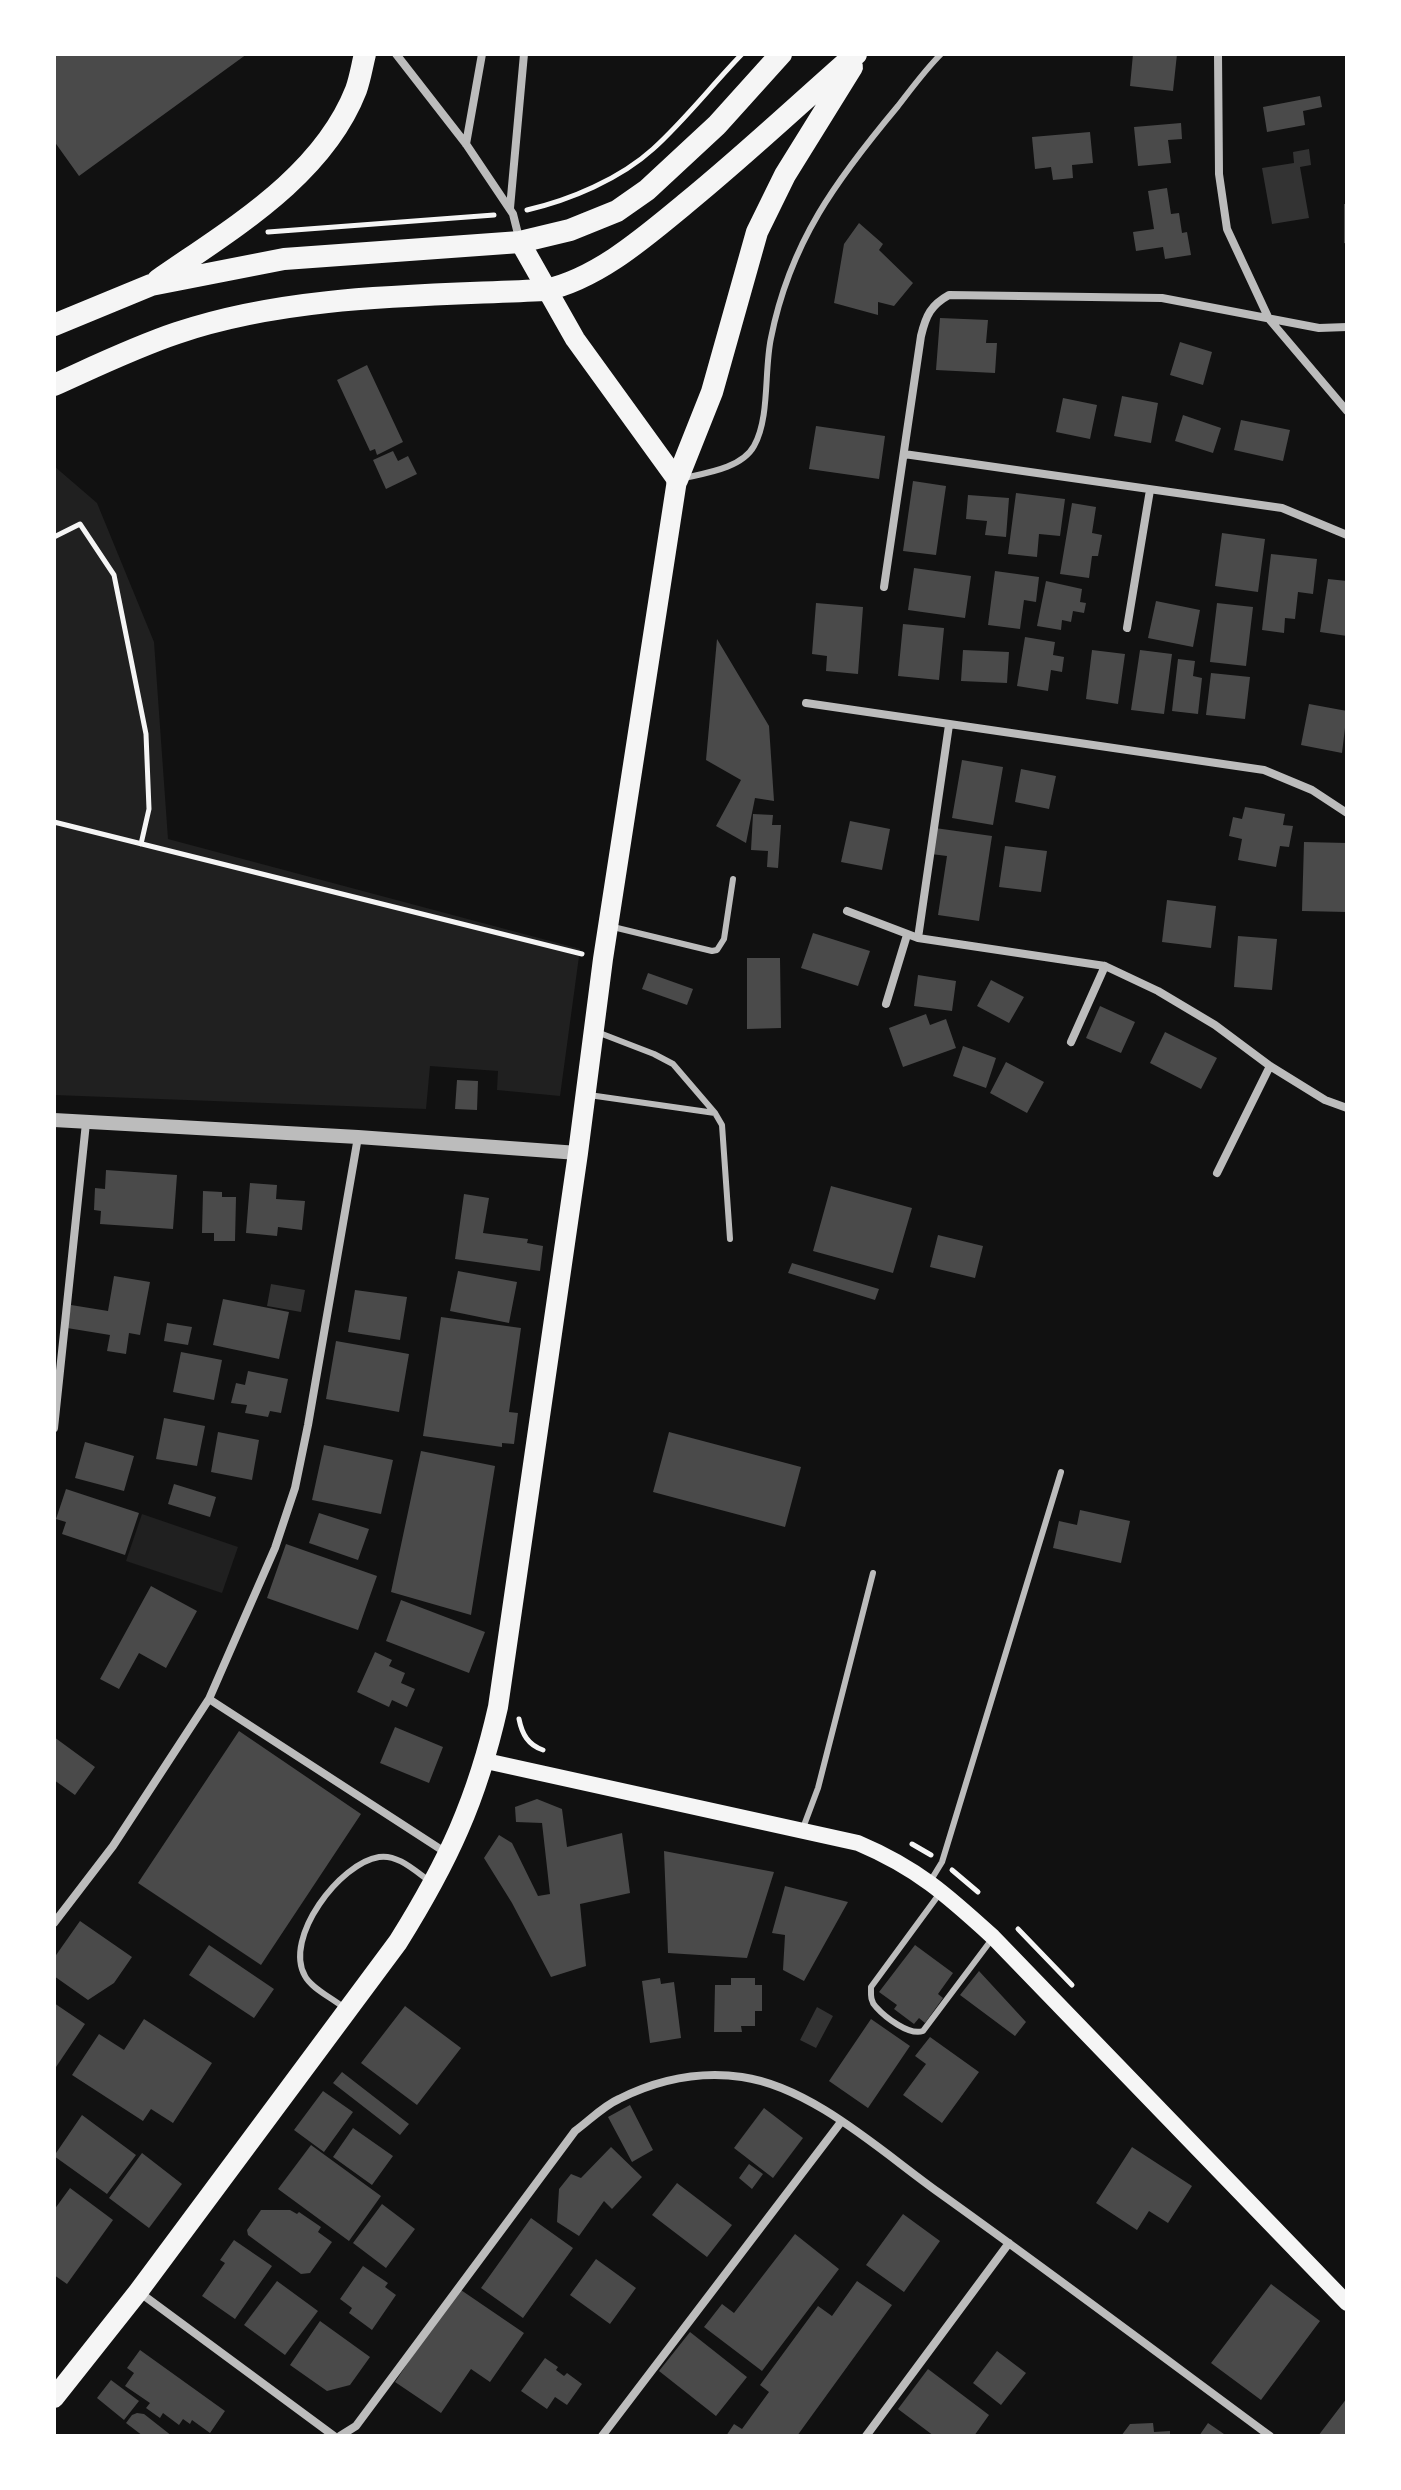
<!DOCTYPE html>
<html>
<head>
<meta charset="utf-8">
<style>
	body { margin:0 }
	#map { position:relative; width:1401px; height:2490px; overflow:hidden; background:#111; font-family:Jost,sans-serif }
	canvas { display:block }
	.frame { position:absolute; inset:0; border:56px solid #fff; pointer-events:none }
</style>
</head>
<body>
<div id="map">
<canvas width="1401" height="2490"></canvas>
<div class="frame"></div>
</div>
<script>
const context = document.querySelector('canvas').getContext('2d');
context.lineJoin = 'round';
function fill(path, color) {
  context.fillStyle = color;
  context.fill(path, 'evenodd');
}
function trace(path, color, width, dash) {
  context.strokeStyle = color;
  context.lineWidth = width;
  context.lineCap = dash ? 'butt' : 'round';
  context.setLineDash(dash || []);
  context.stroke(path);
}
const green = new Path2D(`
	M54,466L97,503L154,642L168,839L580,949L560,1096L497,1090L498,1071L430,1066L426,1109L54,1095Z
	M142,1514L238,1547L222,1593L126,1561Z`);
const water = new Path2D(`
	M1309,149L1311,165L1300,167L1309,218L1272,224L1262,168L1294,163L1293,152Z
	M271,1284L305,1290L301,1312L267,1306Z
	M817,2007L833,2016L816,2048L800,2040Z`);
const building = new Path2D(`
	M54,54H247L79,176L54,141Z
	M1133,54H1177L1173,91L1130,86Z
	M1320,96L1322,107L1303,111L1305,125L1267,132L1263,107Z
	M1181,123L1182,139L1168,140L1171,163L1138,166L1134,127Z
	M1090,132L1093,163L1072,165L1073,178L1053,180L1051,167L1035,169L1032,137Z
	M1167,188L1171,214L1179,213L1182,233L1187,232L1191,255L1165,259L1163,247L1136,251L1133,232L1154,229L1148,191Z
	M1344,204H1347V244L1344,243Z
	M859,223L883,244L879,250L913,283L894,306L878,302V315L834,303L844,244Z
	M940,318L988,320L986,343H997L995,373L936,370Z
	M1180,342L1212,352L1203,385L1170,375Z
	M367,365L403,442L377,455L375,449L370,451L337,380Z
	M1122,396L1158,403L1151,443L1114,436Z
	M1063,398L1097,405L1090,439L1056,432Z
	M1183,415L1221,428L1213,453L1175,441Z
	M1241,420L1290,430L1283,461L1234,450Z
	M816,426L885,436L879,479L809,469Z
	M393,451L398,461L408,456L417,474L386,489L373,460Z
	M913,481L946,486L936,555L903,551Z
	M1016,493L1065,499L1060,536L1039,534L1037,557L1008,554Z
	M968,495L1009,498L1006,537L985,535L987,521L966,519Z
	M1072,503L1096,507L1092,533L1102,535L1098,556H1092L1089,578L1060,574Z
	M1222,533L1265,539L1258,592L1215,586Z
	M1271,554L1317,559L1313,594L1298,592L1295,619L1285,618L1284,633L1262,630Z
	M914,568L971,576L965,618L908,610Z
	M995,571L1039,577L1036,602L1024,600L1020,629L988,625Z
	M1328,579L1347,581V636L1320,632Z
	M1046,581L1082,589L1080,602L1086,603L1084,613L1073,611L1071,622L1062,620L1061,630L1037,626Z
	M1156,601L1200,610L1193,647L1148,638Z
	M816,603L863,607L858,674L826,671L827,656L812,654Z
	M1217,603L1253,607L1246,666L1210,662Z
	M903,624L944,628L939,680L898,676Z
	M1025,637L1055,642L1053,655L1064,657L1062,672L1051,670L1048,691L1017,686Z
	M717,639L769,726L774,801L755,798L746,843L716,826L741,780L706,760Z
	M963,650L1009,652L1007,683L961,681Z
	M1092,650L1125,654L1118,704L1086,699Z
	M1140,650L1172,654L1164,714L1131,710Z
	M1178,659L1195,661L1193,676L1202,678L1198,714L1172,711Z
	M1211,673L1250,677L1245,719L1206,715Z
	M1309,704L1347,711L1342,753L1301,745Z
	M962,760L1003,767L993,825L952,818Z
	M1021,769L1056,776L1049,809L1015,802Z
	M1245,807L1285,814L1283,825L1293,826L1289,847L1280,846L1276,867L1238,860L1242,839L1229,836L1233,817L1242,819Z
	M753,814L773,815L772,825H781L778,868L767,867L768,851L751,850Z
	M850,821L890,829L882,870L841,862Z
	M935,828L992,836L979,921L938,915L947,856L931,854Z
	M1304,842L1347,843V912L1302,911Z
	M1005,846L1047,851L1041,892L999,887Z
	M1167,900L1216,906L1211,948L1162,942Z
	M813,933L870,951L858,986L801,968Z
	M1238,936L1277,939L1272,990L1234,987Z
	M747,958H780L781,1028L747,1029Z
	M648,973L693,989L687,1005L642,989Z
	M918,975L956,981L952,1011L914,1006Z
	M991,980L1024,997L1009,1023L977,1006Z
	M1100,1006L1135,1022L1121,1053L1086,1038Z
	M926,1014L930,1025L946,1019L956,1048L903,1067L889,1028Z
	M1165,1032L1217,1058L1201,1089L1150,1063Z
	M963,1046L996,1058L986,1088L953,1076Z
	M1006,1062L1044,1082L1027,1113L990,1093Z
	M457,1080L478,1081L477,1110L455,1109Z
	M106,1170L177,1175L173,1229L100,1224L101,1211L94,1210L95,1188L105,1189Z
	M250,1183L277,1185L276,1199L305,1201L302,1230L278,1227L277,1236L246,1233Z
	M831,1186L912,1208L893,1273L813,1251Z
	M203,1191L222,1192V1197H236L235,1241H214V1233H202Z
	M464,1194L489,1198L483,1233L528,1239L527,1243L543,1246L540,1271L455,1259Z
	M938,1235L983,1246L975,1278L930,1267Z
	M792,1263L879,1289L875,1300L788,1273Z
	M458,1271L517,1282L509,1323L450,1311Z
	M114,1276L150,1282L140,1335L129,1333L126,1354L107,1351L110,1335L67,1328L71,1305L108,1311Z
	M355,1290L407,1297L400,1340L348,1332Z
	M223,1299L289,1312L279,1359L213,1345Z
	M441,1317L521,1328L509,1412L518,1413L514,1444L502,1443V1447L423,1436Z
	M167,1323L192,1327L188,1345L164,1341Z
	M336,1341L409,1354L399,1412L326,1399Z
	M181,1352L222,1360L214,1400L173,1392Z
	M248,1371L288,1379L281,1413L270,1411L268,1417L245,1413L247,1405L231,1403L236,1383L245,1385Z
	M164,1418L205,1426L197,1466L156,1459Z
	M218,1432L259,1440L252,1480L211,1472Z
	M669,1432L801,1467L785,1527L653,1492Z
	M85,1442L134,1456L124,1491L75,1478Z
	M324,1445L393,1460L381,1514L312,1500Z
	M421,1451L495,1466L471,1615L391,1592Z
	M174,1484L216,1497L210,1517L168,1504Z
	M66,1489L139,1513L125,1555L62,1534L66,1522L56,1519Z
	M1080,1510L1130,1521L1121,1563L1053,1548L1059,1521L1077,1525Z
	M319,1513L369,1529L358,1560L309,1543Z
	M286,1544L377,1576L358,1630L267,1598Z
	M151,1586L197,1611L166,1668L139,1653L119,1689L100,1679Z
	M401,1600L485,1632L469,1673L386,1641Z
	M375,1652L392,1660L389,1666L405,1673L401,1683L415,1689L407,1707L392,1700L389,1707L357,1692Z
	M395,1727L443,1747L429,1783L380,1763Z
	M239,1731L361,1814L261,1965L138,1883Z
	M54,1737L95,1767L75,1795L54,1780Z
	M537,1799L562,1809L567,1847L622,1833L630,1893L580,1904L586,1966L551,1977L512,1903L484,1858L499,1835L512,1843L538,1896L550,1894L542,1823L516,1822L515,1807Z
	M664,1851L774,1872L747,1958L668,1953Z
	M785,1886L848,1902L804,1981L783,1970L785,1935L772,1933Z
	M80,1921L132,1957L114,1983L88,2000L54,1976V1958Z
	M209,1945L274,1989L254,2018L189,1975Z
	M915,1945L953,1973L938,1994L943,1998L925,2023L919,2018L914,2024L894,2009L897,2005L879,1992Z
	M979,1971L1026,2022L1015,2036L960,1995Z
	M660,1978L661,1984L674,1982L681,2038L650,2043L642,1981Z
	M731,1978H755V1985H762V2011H755V2026H741L742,2032H714L715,1985H731Z
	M54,2003L85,2024L54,2070Z
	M405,2006L461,2048L417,2105L361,2063Z
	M144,2019L212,2063L173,2123L151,2109L143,2121L72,2075L99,2034L124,2050Z
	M871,2019L910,2046L868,2108L829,2081Z
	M930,2037L979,2072L942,2123L903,2095L926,2064L915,2056Z
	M342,2072L409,2124L400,2135L333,2083Z
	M323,2091L353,2112L324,2152L294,2130Z
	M630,2105L653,2150L632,2162L608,2117Z
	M764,2108L803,2138L773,2178L734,2148Z
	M82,2115L136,2155L107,2194L54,2156Z
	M353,2128L393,2156L372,2185L333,2157Z
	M311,2145L381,2196L349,2241L278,2189Z
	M611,2147L642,2177L612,2209L604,2201L579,2236L557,2222L559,2189L571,2174L581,2178Z
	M1132,2147L1192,2186L1168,2223L1149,2211L1137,2230L1096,2203Z
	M142,2153L182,2184L149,2228L109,2198Z
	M749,2164L763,2174L752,2189L739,2178Z
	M677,2183L732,2225L707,2257L652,2215Z
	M70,2188L113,2220L67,2284L54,2275V2210Z
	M382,2204L415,2229L386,2268L353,2243Z
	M261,2210H290L297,2214L299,2212L321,2227L318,2232L332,2242L310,2273L301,2274L248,2235L247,2230Z
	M903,2214L940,2241L904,2292L866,2265Z
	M531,2218L573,2248L523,2318L481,2288Z
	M795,2234L839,2269L762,2371L704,2327L722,2304L734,2313Z
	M234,2240L272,2266L235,2319L202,2296L225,2263L220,2260Z
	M596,2259L636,2288L610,2324L570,2295Z
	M363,2266L388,2283L385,2287L396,2295L372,2330L349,2313L352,2308L340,2299Z
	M277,2281L318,2311L285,2355L244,2325Z
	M857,2281L892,2305L797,2436H726L734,2424L742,2429L769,2392L760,2385L818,2306L832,2316Z
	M1271,2284L1320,2321L1261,2400L1211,2363Z
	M458,2288L524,2333L490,2382L471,2369L441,2413L395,2382Z
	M320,2321L370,2357L350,2385L327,2391L290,2365Z
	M690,2332L747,2377L716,2416L659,2371Z
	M140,2350L225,2411L210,2433L192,2420L190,2424L183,2419L179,2425L163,2413L160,2418L146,2408L150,2403L125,2386L134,2373L127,2368Z
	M997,2351L1026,2373L1001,2405L973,2383Z
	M545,2358L558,2367L556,2370L564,2376L567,2373L582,2384L567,2405L555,2397L547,2409L521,2391Z
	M928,2369L989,2415L974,2436H934L898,2409Z
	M111,2380L139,2401L124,2420L97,2398Z
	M1347,2398V2436H1318Z
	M137,2413L144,2414L172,2436H143L126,2423L132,2415Z
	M1153,2423L1154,2432L1170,2431V2436H1121L1130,2424Z
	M1208,2423L1224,2434L1222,2436H1199Z`);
const path = new Path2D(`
	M527,210C570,200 620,179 653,149C685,120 712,85 742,54
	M268,232L494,215
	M54,537L80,524L114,575L146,734L149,809L141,844
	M54,822L582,954
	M519,1719C522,1734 528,1745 543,1750
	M912,1844L931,1855
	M952,1870L978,1892
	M1018,1929L1072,1985`);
const service = new Path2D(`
	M684,478C706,473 742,468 754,446C770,418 764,370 771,338C790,242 837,179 898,106C912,88 925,70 941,54
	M613,927L712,951L717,950L724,939L733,879
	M597,1032L654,1054L673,1064L715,1113
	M589,1095L715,1113L722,1125L730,1239
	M803,1828L818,1788L873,1573
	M931,1880L942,1862L1061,1472
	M940,1893L871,1987C871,1994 870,2001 876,2007C885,2017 909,2036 923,2031L992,1939
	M343,2007C332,1998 311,1988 305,1976C283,1938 340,1863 379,1857C397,1854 414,1870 428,1880`);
const minor = new Path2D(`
	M396,54L466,144L513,214L519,238
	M1218,54L1219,174L1227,229L1269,319L1347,411
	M466,144L482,54
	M510,208L524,54
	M904,454L1282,508L1347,535
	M884,587L921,336C926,315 931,305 949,295L1162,298L1319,328L1347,327
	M1127,628L1150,490
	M806,703L1264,770L1312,790L1347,813
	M949,725L918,938L1105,966L1158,991L1215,1025L1270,1066L1325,1100L1347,1108
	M847,911L918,938
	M886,1004L907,935
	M1071,1042L1105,966
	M1217,1173L1270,1066
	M54,1428L86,1123
	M209,1699L448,1854
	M54,1923L113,1846L209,1699L275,1548L295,1488L308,1425L358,1137
	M139,2292L334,2436
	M340,2436L356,2426L575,2131C589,2121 603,2106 619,2099C657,2080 700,2071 742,2077C812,2087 882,2152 938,2192C1050,2272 1159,2354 1270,2436
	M602,2436L841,2122
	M866,2436L1009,2243`);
const tertiary = new Path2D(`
	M54,1120L358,1137L578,1153`);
const secondary = new Path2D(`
	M486,1761L858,1843C917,1868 947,1895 993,1937L1347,2303`);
const primary = new Path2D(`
	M54,2398L138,2292L398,1942C448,1862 477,1800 498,1707L578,1153L603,959L677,480L575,339L520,242`);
const trunk = new Path2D(`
	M158,280C231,229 322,177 356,90C360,79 362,66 365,54
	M54,325L151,285L284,259L520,242L570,230L617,211L647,190L717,125L781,54
	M54,385C94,367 135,347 177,333C292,294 425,296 545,290C597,279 645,237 685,204C744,156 799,104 856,54
	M677,480L712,392L757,232L785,175L852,67`);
fill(green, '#202020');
fill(water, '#333');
fill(building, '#4a4a4a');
trace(path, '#f5f5f5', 5);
trace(service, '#bcbcbc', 6);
trace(minor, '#bcbcbc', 8);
trace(tertiary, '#bcbcbc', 14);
trace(secondary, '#f5f5f5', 16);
trace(primary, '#f5f5f5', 20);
trace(trunk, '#f5f5f5', 22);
</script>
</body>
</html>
